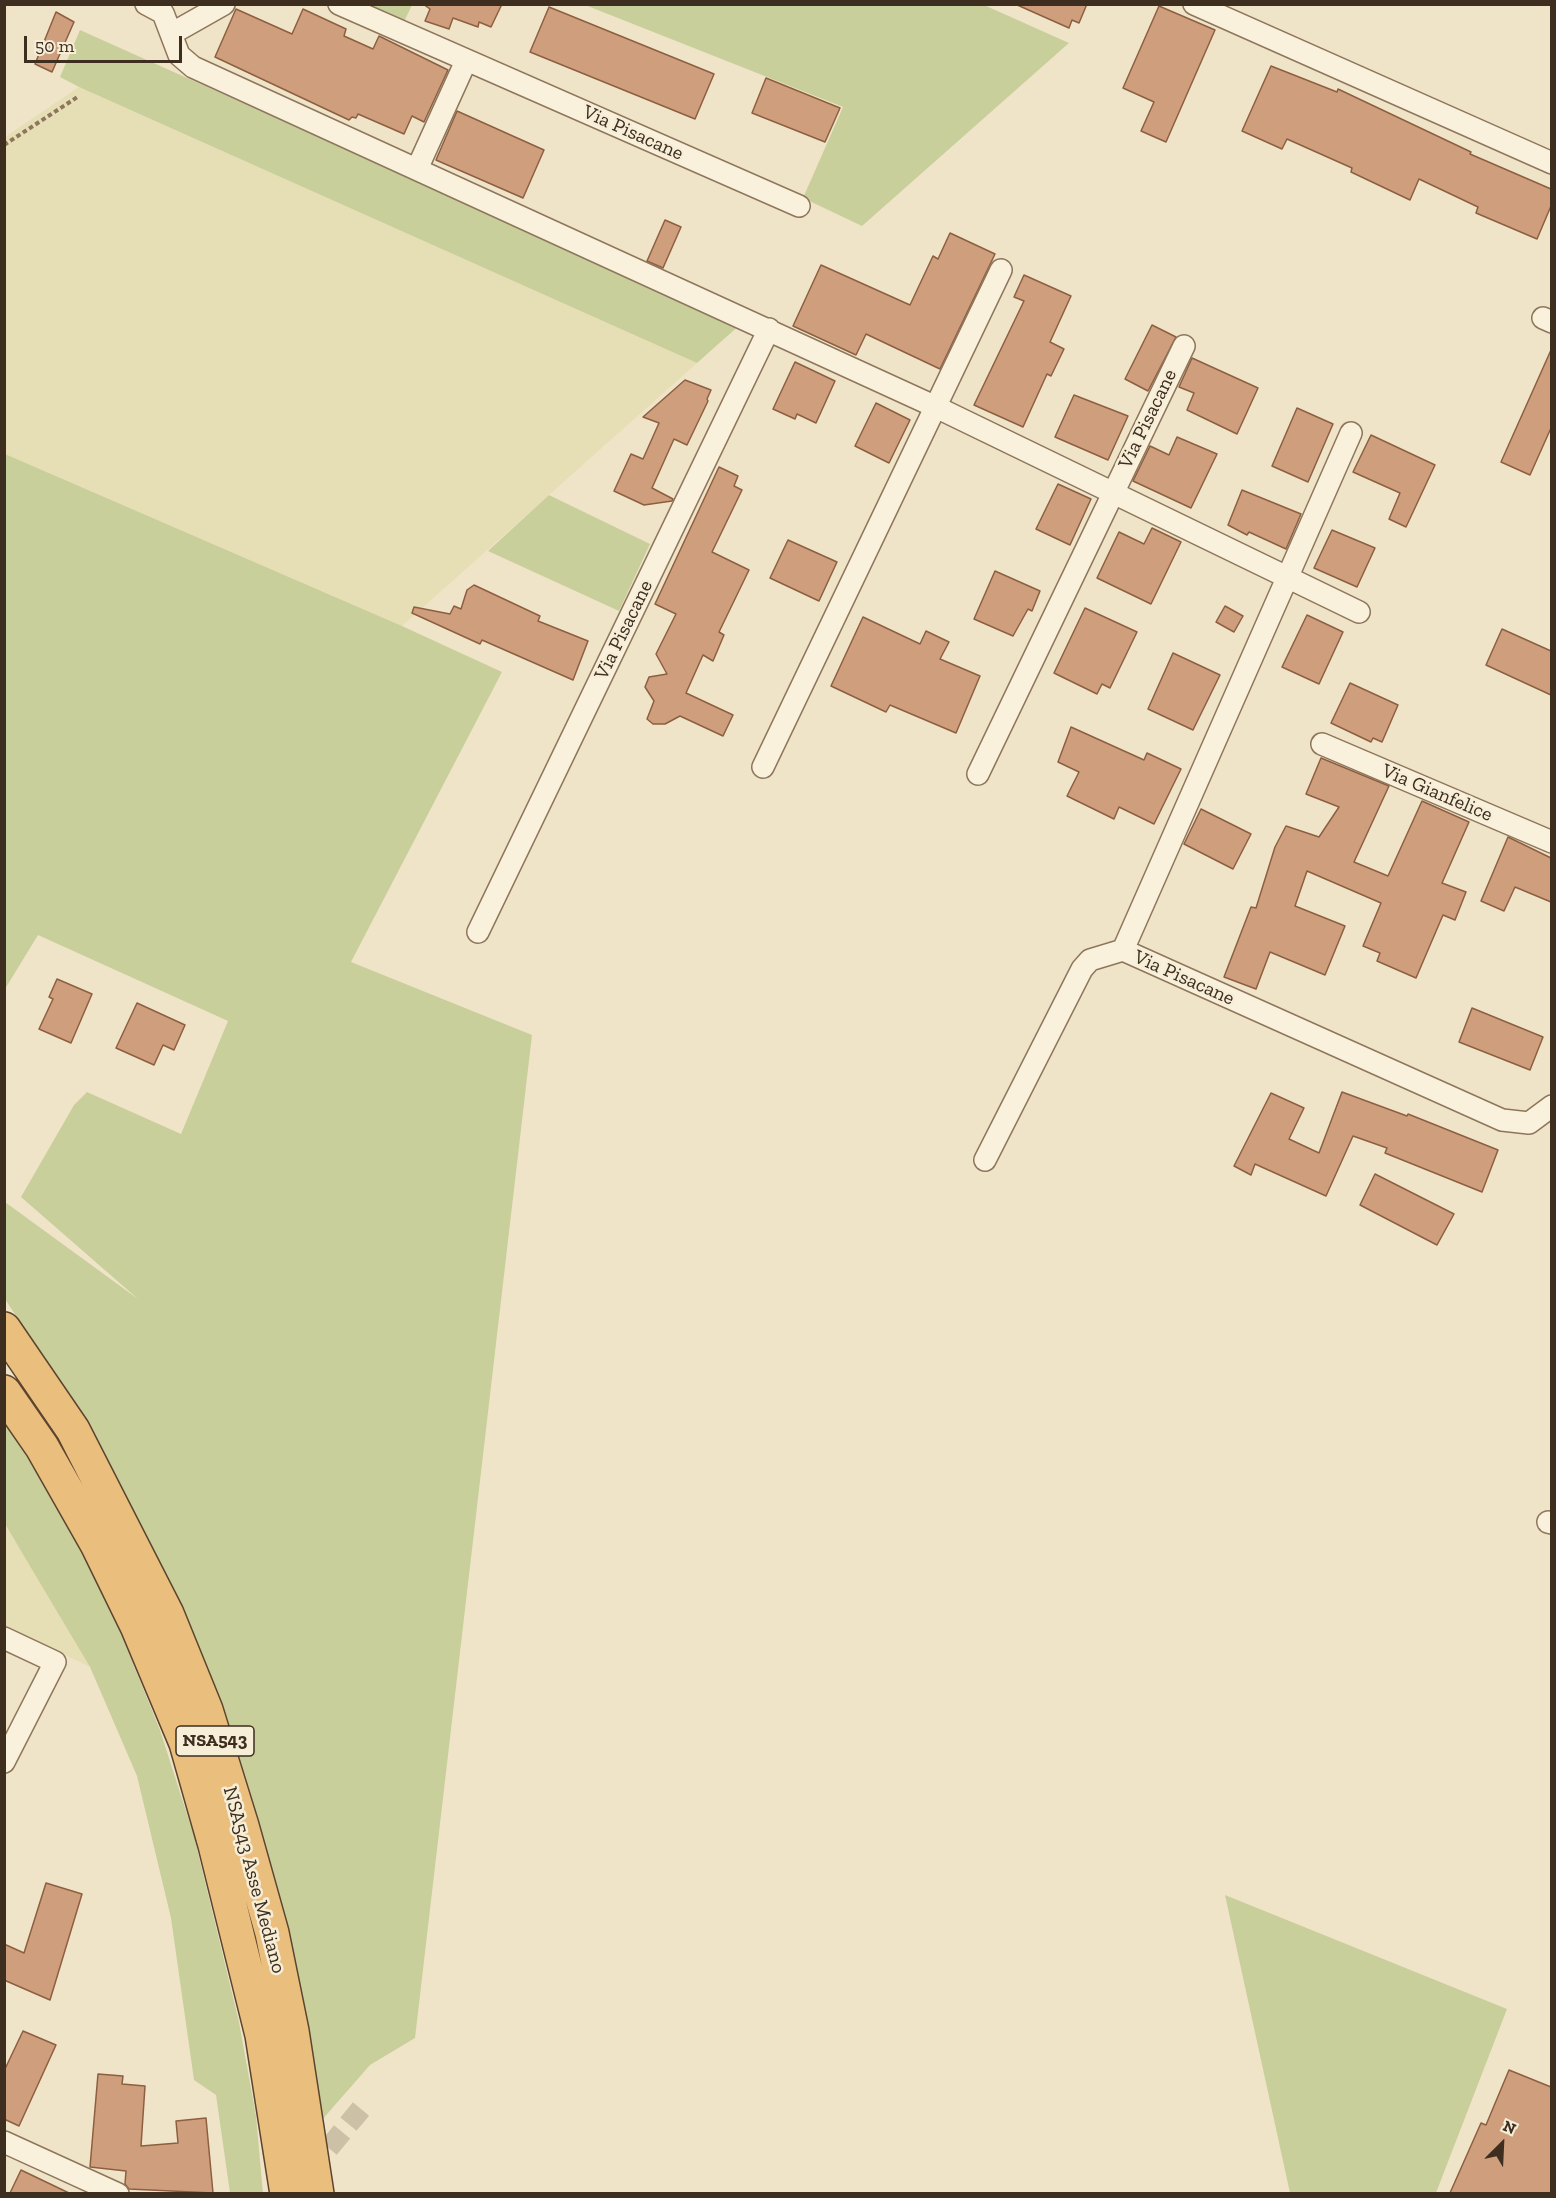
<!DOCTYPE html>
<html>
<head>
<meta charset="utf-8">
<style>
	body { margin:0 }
	#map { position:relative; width:1556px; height:2198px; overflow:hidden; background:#f0e4c8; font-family:"Zilla Slab",serif }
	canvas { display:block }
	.frame { position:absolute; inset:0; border:6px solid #3d2e20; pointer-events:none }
	.north { position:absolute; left:1472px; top:2114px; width:60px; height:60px; -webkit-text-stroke:4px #f7eed8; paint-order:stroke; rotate:24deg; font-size:16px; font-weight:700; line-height:24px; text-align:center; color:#3d2e20 }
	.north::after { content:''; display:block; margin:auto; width:21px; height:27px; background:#3d2e20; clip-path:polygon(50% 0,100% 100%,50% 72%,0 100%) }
	.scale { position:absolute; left:24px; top:36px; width:158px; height:27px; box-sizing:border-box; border:3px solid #3d2e20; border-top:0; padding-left:8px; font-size:18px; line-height:21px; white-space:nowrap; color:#3d2e20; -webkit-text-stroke:4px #f7eed8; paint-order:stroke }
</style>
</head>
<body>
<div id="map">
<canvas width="1556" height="2198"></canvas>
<div class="frame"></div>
<div class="north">N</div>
<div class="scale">50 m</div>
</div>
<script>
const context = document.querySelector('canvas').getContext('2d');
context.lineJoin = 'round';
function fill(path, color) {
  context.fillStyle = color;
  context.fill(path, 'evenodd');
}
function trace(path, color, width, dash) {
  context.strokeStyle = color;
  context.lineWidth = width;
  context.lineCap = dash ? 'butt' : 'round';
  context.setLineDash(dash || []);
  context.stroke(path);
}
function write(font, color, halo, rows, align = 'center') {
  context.font = font + ' "Zilla Slab",serif';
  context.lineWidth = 5;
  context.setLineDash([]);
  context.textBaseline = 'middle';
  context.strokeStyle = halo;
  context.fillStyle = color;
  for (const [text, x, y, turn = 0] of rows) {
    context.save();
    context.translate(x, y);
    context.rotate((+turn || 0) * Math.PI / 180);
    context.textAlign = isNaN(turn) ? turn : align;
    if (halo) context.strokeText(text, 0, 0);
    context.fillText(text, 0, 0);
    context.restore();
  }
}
const farmland = new Path2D(`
	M79,87L697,363L402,626L5,454V137Z
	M4,1524L33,1568L90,1667L5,1626Z`);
const green = new Path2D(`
	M353,5H412L402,26Z
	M585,5H984L1069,43L862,226L803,198L843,107Z
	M80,30L524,229L742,323L697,363L79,87L60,77Z
	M5,454L402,626L502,672L351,962L532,1035L415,2038L370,2065L321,2121L90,1431L5,1299V1202L138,1299L21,1197L74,1105L87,1092L181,1134L228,1021L38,935L5,989Z
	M549,495L650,544L619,611L488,551Z
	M4,1412L72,1527L112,1612L160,1730L194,1836L239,2022L256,2116L263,2193H230L216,2095L194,2080L171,1918L137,1776L90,1667L5,1524Z
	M1225,1895L1507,2009L1436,2193H1290Z`);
const building = new Path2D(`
	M423,4H502L491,27L479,22L478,27L453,18L449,29L425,21L430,9Z
	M1015,4H1087L1079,23L1072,20L1069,28Z
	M1159,6L1215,30L1166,142L1141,131L1154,102L1123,88Z
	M549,7L714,74L695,119L530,52Z
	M236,9L292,34L303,9L346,29L344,36L373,49L379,36L448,70L424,122L412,116L404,134L358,114L356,118L352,117L349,120L215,57Z
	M56,12L74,22L52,72L35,64Z
	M1271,66L1337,92L1338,89L1471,152L1470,154L1551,189V206L1537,239L1476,213L1478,207L1419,179L1410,200L1351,172L1352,168L1287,139L1282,149L1242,131Z
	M766,78L840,108L825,142L752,113Z
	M457,111L544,150L523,198L436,160Z
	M665,220L681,227L663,268L647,261Z
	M950,233L995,254L940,369L866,334L856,355L793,326L821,265L910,305L933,256L938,259Z
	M1024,275L1071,296L1050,342L1064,349L1051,376L1047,374L1023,427L974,405L1024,301L1014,297Z
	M1152,325L1176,337L1148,391L1125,379Z
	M1551,350V428L1530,475L1501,462Z
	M1192,358L1258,388L1237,434L1187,410L1194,393L1179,387Z
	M795,362L835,381L816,423L797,414L795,419L773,409Z
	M685,380L711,390L707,399L708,401L687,445L674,439L652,488L673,499L672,501L644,505L614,491L631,454L643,459L659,423L643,417Z
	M1074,395L1128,416L1108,460L1055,437Z
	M876,403L910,420L889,463L855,446Z
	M1297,408L1333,424L1308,482L1272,466Z
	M1371,435L1435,465L1406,527L1389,519L1400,493L1353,472Z
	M1177,437L1217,454L1191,508L1133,481L1150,446L1169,455Z
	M719,467L738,476L734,486L742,490L712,552L749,570L719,632L724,635L713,661L703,655L686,693L733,715L723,736L680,716L665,724H653L647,719L654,701L645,687L649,677L667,674L656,654L676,614L655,604Z
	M1058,484L1091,499L1070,545L1036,529Z
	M1242,490L1301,514L1286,549L1249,532L1247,535L1228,525Z
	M1152,528L1181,542L1151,604L1097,578L1119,532L1144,544Z
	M1332,530L1375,548L1357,587L1314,568Z
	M788,540L837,562L819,601L770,578Z
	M995,571L1040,591L1032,611L1028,609L1013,636L974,619Z
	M474,585L540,616L538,621L588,641L573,680L482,640L480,644L412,613L414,607L450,614L454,606L461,609L467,590Z
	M1225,606L1243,616L1234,632L1216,622Z
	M1085,608L1137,632L1110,688L1102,684L1097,694L1054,673Z
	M1307,615L1343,632L1319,684L1282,667Z
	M863,617L920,644L926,631L949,642L940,659L980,676L956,733L890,705L886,712L831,686Z
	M1502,629L1551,651V695L1486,665Z
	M1173,653L1220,675L1193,730L1148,709Z
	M1350,683L1398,705L1382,742L1373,738L1371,742L1331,723Z
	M1071,727L1144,760L1147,753L1181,769L1154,824L1119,807L1114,819L1067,796L1079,772L1058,762Z
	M1321,758L1389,786L1354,862L1388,876L1422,801L1469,822L1442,883L1466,892L1455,920L1443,915L1416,978L1377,961L1380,953L1363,946L1381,903L1307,871L1295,906L1345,926L1325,975L1270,952L1256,989L1224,977L1251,907L1256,908L1275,847L1286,826L1319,837L1339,807L1306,794Z
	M1201,809L1251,834L1233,869L1184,844Z
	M1508,837L1551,858V902L1515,887L1504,911L1481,901Z
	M57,979L92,994L71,1043L39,1029L53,999L49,997Z
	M137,1003L185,1025L174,1050L163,1045L154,1065L116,1048Z
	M1472,1008L1543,1037L1530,1070L1459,1042Z
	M1342,1092L1407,1116L1408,1114L1498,1150L1482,1192L1385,1153L1387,1148L1353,1136L1326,1196L1255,1164L1251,1175L1234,1166L1271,1093L1304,1108L1289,1139L1319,1153Z
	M1375,1174L1454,1214L1437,1245L1360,1205Z
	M46,1883L82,1894L50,2000L4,1980V1944L24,1953Z
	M23,2031L56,2045L19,2126L4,2119V2071Z
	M1509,2070L1551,2087V2193H1450L1481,2123L1486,2125Z
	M98,2074L123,2076L122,2084L145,2086L141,2146L178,2143L176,2121L206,2118L213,2193L129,2189L125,2184L126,2171L90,2167Z
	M21,2170L69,2193H10Z`);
const minorTunnel = new Path2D(`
	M309,2172L361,2109`);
const path = new Path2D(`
	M4,145L79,96`);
const minor = new Path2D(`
	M146,4L163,13L179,55L193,67L936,407L1359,612
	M339,4L799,206
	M1194,4L1552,163
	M171,34L224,4
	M417,169L466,61
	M1543,318L1552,322
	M1351,433L1123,950L1502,1120L1529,1123L1552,1106
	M1322,744L1552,842
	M763,767L1001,270
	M978,774L1184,346
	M478,932L769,329
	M985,1160L1082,969L1090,960L1123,950
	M1548,1522L1552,1523
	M4,1638L55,1662L4,1762
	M4,2142L118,2194`);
const trunk = new Path2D(`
	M4,1329L73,1430L167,1614L206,1710L242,1826L272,1933L292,2031L317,2194
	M4,1392L42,1447L97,1544L137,1626L186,1743L215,1845L262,2035L287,2194`);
const shields = [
	[215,1741,78]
];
const shieldNames = [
	["NSA543",215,1741]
];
const streetNames = [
	["Via Pisacane",633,133,24],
	["Via Pisacane",1148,419,-64],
	["Via Pisacane",624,630,-64],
	["Via Gianfelice",1437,793,23],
	["Via Pisacane",1184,978,24],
	["NSA543 Asse Mediano",254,1880,75]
];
fill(farmland, '#e6deb5');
fill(green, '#c9cf9b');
fill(building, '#cf9f7d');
trace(building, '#8d5f41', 1.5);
trace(minorTunnel, '#ccc0a6', 21, [21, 10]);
trace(minor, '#8d765c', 24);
trace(trunk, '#5b4430', 36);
trace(path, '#8d765c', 4, [4.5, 3]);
trace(minor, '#faf1dc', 21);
trace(trunk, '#eabe7c', 33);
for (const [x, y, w] of shields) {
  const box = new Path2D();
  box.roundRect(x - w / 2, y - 15, w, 30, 4.5);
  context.fillStyle = '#f7eed8';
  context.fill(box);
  trace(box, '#3d2e20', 1.5);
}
write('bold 18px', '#3d2e20', null, shieldNames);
write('20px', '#3d2e20', '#f7eed8', streetNames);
</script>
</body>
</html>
